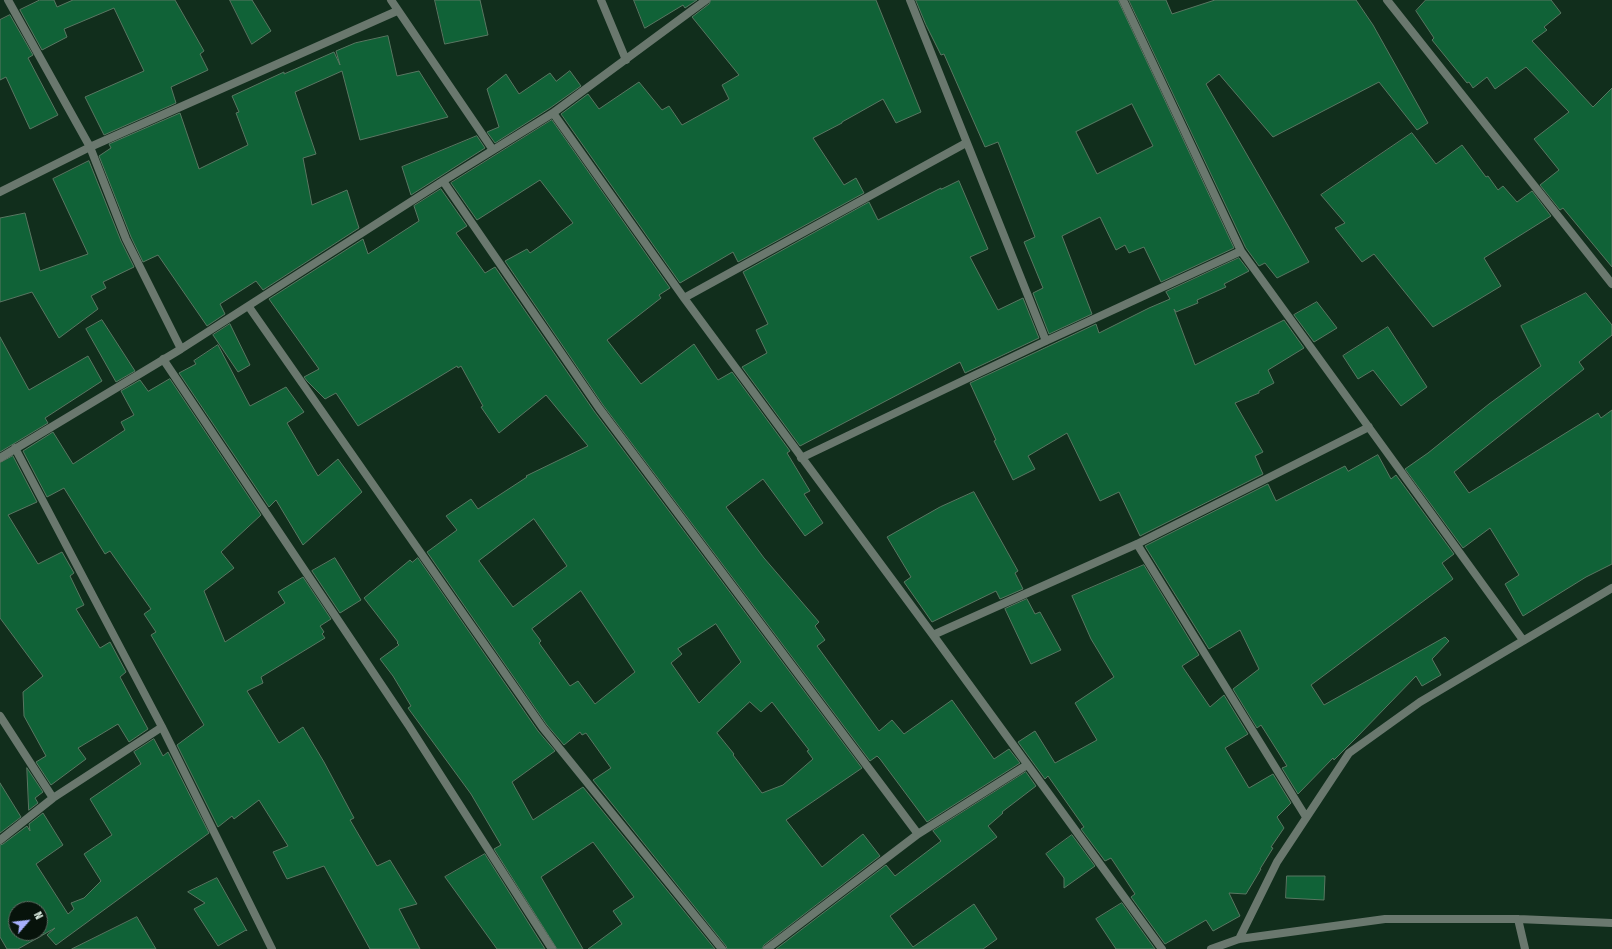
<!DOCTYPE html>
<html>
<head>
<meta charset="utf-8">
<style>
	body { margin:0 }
	#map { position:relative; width:1612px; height:949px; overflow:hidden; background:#112e1c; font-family:"Fira Sans Condensed",sans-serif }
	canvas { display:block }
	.north { position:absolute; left:8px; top:901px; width:40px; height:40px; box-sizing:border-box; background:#07130b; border:1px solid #5f6d63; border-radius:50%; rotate:62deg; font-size:11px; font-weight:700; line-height:16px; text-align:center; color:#e2f3e7 }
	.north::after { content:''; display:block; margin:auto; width:14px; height:18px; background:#a7b0fc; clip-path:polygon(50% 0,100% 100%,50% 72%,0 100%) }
</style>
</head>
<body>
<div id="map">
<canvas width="1612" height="949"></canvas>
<div class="north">N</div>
</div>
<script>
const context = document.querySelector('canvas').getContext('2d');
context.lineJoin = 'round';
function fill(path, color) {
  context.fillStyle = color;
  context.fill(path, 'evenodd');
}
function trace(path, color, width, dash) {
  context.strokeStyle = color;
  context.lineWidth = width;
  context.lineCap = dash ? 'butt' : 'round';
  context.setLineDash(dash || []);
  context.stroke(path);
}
const building = new Path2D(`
	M40,0H54L57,7L73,0H175L204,51L200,54L208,70L171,87L176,103L104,135L85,97L144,71L114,8L64,29L67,37L42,50L20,10Z
	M230,0H252L271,31L252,44Z
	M435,0H480L488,35L445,44Z
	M634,0H697L685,8L683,5L645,28Z
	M711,0H876L921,112L896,123L883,99L842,122V123L813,138L844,185L856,178L864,193L738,262L733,252L680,283L561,114L588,94L599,109L639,82L662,110L669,106L682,125L729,99L722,85L739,75L692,17L709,4Z
	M916,0H1118L1234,248L1161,282L1144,247L1129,253L1125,245L1116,250L1100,217L1062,236L1092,314L1049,334L1033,293L1043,288L1024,242L1035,237L998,142L985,147L944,54L941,55L926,25ZM1132,104L1153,146L1097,174L1076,132Z
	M1129,0H1166L1172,14L1215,0H1356L1373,25L1428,123L1417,130L1379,82L1273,137L1219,74L1206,84L1309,262L1277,278L1265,263L1259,266L1246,248Z
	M1426,0H1551L1561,13L1544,27L1547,30L1532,41L1593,107L1612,88V267L1563,208L1560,210L1540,185L1559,170L1534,139L1569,112L1526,67L1495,89L1487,77L1473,88L1469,82L1467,83L1432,40L1434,38L1416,11Z
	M10,15L33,55L28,58L58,115L30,129L6,77L0,80V20Z
	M388,36L397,76L419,71L448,117L360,140L342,71L295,92L316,154L303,158L312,205L347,190L359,228L263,290L256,281L220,304L225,314L207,326L158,255L143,262L131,237L99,156L111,148L109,144L180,113L199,169L248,145L236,113L239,112L232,96L284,72V74L334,52L340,65L336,51L355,43Z
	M570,71L581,86L550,108L495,143L487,132L499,127L487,89L506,74L519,94L550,73L556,81Z
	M552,120L670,288L659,295L661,298L607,340L641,384L694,344L718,380L732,372L790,451L787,453L810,491L804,494L823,523L805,536L763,479L726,507L764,558L819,622L815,626L825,640L817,646L879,731L892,720L904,734L952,700L994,759L1009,749L1020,763L927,822L880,759L877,756L870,761L603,405L505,261L527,249L530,253L573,223L540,180L477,220L451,183Z
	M1412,133L1436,164L1462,145L1486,177L1488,176L1498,190L1503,186L1517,202L1532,191L1551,216L1484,258L1501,286L1433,327L1374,254L1362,262L1335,228L1345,223L1321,195Z
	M477,136L485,148L411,195L402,167Z
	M89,161L121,241L134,267L103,282L106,288L91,296L98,309L59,338L32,292L0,302V218L25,213L40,271L88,254L53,179Z
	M959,181L988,249L970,257L998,310L1023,298L1039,338L965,373L960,362L800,446L742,367L767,353L756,330L768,324L743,272L869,202L878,220L941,188V189Z
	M441,189L467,226L456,233L485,273L495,267L594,411L862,768L786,820L822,867L863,834L880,856L764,945L762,949H727L726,946L593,780L611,768L586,733L582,735L580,732L564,745L547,725L427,552L457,530L446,516L471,499L478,509L527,477L526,476L588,446L546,395L499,433L481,407L483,406L461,366L458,368L457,366L358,426L336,393L325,399L307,381L304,377L319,369L269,299L363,239L368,254L419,221L414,206ZM534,519L567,566L513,607L479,561ZM581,591L635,672L595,704L578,681L570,686L539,643L541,641L532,629ZM716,624L741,662L699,703L671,663L682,654L678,649ZM750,702L761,712L772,702L809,750L807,751L813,759L783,785L762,793L733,755L734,754L717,733Z
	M1239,258L1249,271L1224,284L1226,287L1197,300L1198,303L1176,312L1174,309L1195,365L1284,320L1304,348L1268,370L1274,383L1259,391V393L1235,403L1263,452L1255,456L1263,474L1140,536L1119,492L1100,501L1067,433L1028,456L1035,469L1013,480L994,441L996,440L970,383L1096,324L1099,333L1149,308L1170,299L1166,292Z
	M1586,293L1612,325V335L1579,362L1584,369L1454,472L1469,493L1598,413L1601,418L1612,410V564L1586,577L1523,616L1505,584L1519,575L1490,528L1463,548L1405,469L1428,453L1489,404L1541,366L1521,326Z
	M1317,302L1337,328L1314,342L1294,315Z
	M102,320L135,371L116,382L86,329Z
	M230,324L250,365L238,372L213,335Z
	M1388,327L1427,387L1401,406L1373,370L1358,379L1343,356Z
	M0,337L29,390L88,356L102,381L45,418L48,423L0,452Z
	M218,345L250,406L286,387L304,412L287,423L318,476L338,459L362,492L303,545L276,500L269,507L179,373L196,364L194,361Z
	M170,379L261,515L221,552L234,568L204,591L225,642L285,603L278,592L303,577L331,619L320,626L324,632L322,634L325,638L261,677L263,683L247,691L279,743L303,727L324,762L354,818L350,820L377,866L390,860L417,904L399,909L420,949H370L324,866L287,879L273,852L288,846L259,800L234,819L232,816L218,827L177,745L204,725L151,635L156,632L144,614L151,609L110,551L105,554L64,488L47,497L23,451L53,432L73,464L125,430L121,422L134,415L121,391L140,380L148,391Z
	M1378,455L1391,479L1396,475L1454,554L1442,563L1453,579L1311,685L1324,705L1445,637L1449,641L1432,659L1441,675L1422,686L1416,676L1357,737L1334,760L1333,758L1298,794L1282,768L1287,766L1261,725L1257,728L1233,689L1259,669L1240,630L1209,649L1145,546L1268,484L1276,501L1345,466L1348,471Z
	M13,456L37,502L8,515L38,564L62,552L74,573L70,576L84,605L76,609L100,648L110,642L126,672L120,677L148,729L129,742L118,724L78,748L86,759L51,785L36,762L46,756L24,716L23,692L43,676L0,618V463Z
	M974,492L1018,571L1015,573L1023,589L1000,599L996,591L932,622L904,582L911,577L887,537L940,507Z
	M335,558L361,600L340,613L312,571Z
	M418,558L538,731L555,751L512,782L533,820L583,787L715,949H588L622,924L613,911L634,897L593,842L541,877L583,949H557L494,849L501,845L471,794L408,708L411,706L393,676L380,659L399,645L397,643L398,642L364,598L410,560L412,562Z
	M1144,565L1199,655L1182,666L1210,707L1224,695L1248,734L1225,748L1249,788L1273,774L1291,803L1277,817L1284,828L1271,847L1273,848L1260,869H1261L1246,894L1229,893L1240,916L1213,931L1206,920L1165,944L1131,897L1135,894L1111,858L1105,861L1081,829L1084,827L1048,776L1045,779L1018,742L1035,731L1055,763L1097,740L1075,703L1114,677L1091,639L1072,596Z
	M1027,599L1035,614L1040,612L1061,650L1031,664L1005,609Z
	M154,739L163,756L168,752L209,833L56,945L47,935L55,928L18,949H7L0,937V845L3,844L27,826L30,831L29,824L43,813L63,845L36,864L68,914L74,909L71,903L84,898L101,881L84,854L112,835L90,799L141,764L134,752ZM16,909H40V933H16Z
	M27,768L43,792L35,798L38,803L29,810Z
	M1026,772L1036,786L1002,812L1003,813L988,826L997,837L890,916L913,947L974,904L997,939L983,949H776L886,865L895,876L941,841L933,831Z
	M0,783L21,817L0,833Z
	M1072,835L1095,866L1064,888V878L1046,854Z
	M485,854L545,949H497L445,877Z
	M1287,876H1325L1324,900L1286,898Z
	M217,878L247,931L246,930L218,946L194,909L205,903L188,892Z
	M1122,903L1155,949H1116L1096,919Z
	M137,917L156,949H72Z`);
const street = new Path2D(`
	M8,0L90,147L126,239L181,349
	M391,0L493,150
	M601,0L626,60
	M910,0L1046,341
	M1123,0L1241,251L1523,640
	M1387,0L1612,284
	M553,113L684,298L933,635L1162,949
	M443,181L599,408L918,834
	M0,192L90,147L397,11
	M684,298L966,143
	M249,307L543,728L722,949
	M163,359L409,726L552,949
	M15,448L162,727L272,949
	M0,458L181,349L443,181L553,113L706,0
	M801,458L1046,341L1241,251
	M1137,544L1306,817
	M933,635L1137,544L1369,427
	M0,716L53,798
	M0,840L53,798L162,727
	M1518,919L1525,949
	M1239,939L1277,862L1349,753L1420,702L1612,588
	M767,949L918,834L1027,765
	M1211,949L1239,939L1385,919H1518L1612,923`);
fill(building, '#106237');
trace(building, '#597762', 1);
trace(street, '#6a786e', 8);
</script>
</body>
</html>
